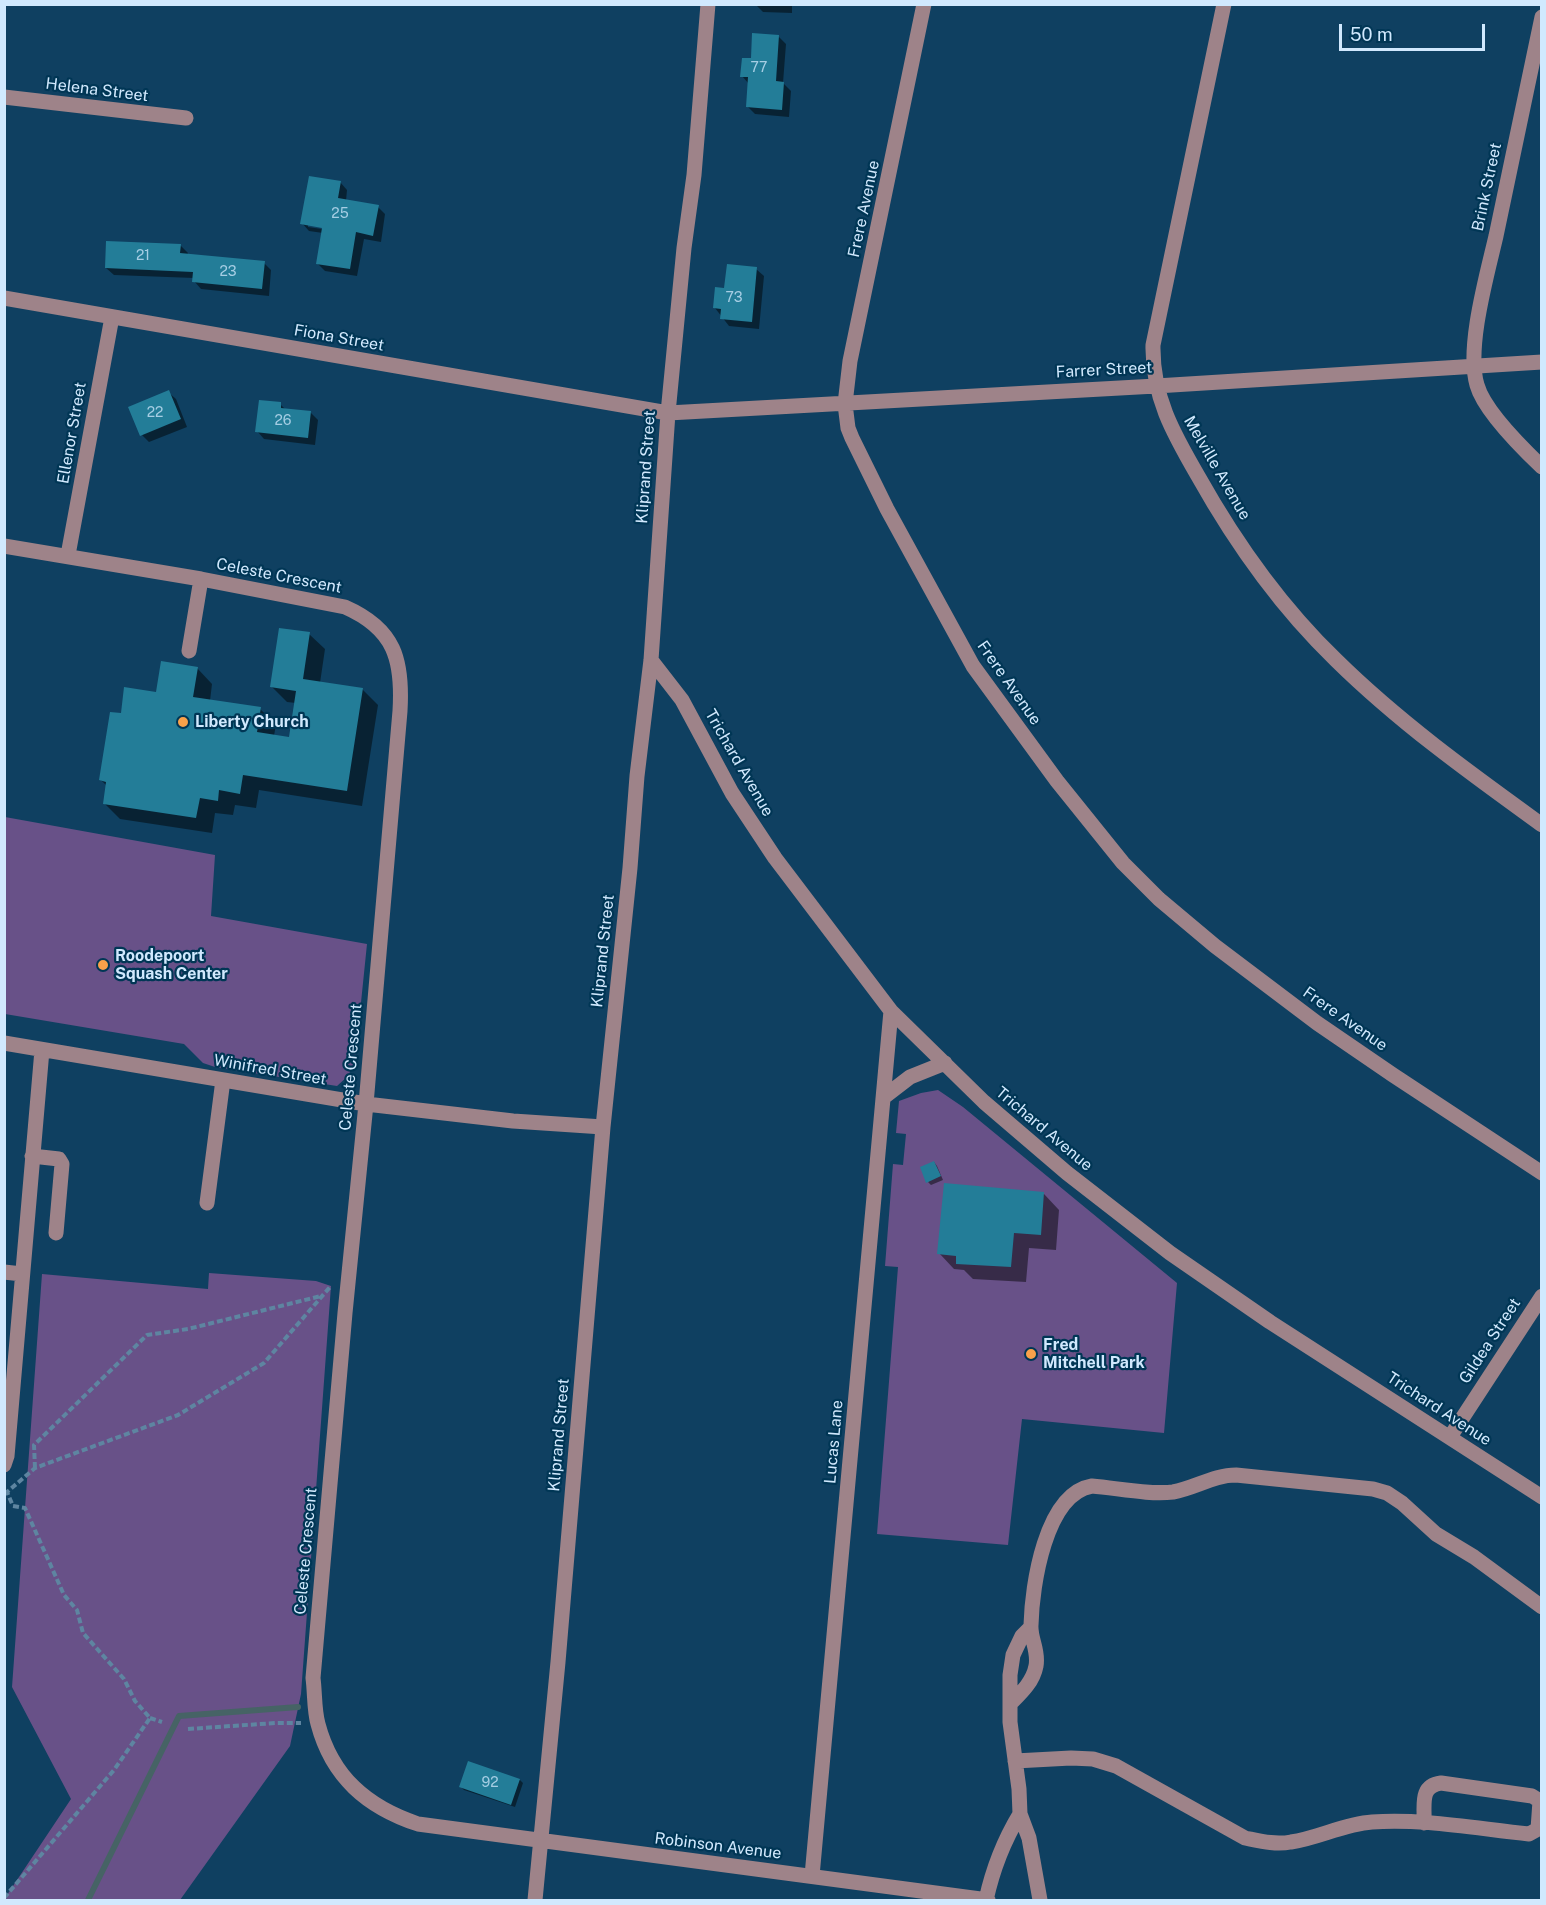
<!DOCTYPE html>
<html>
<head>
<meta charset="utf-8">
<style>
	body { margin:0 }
	#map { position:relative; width:1546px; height:1905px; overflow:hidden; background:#0f4061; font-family:"Public Sans",sans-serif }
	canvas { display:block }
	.frame { position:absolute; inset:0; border:6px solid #d1e9fe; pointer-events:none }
	.scale { position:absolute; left:1339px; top:24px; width:146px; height:27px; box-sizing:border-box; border:3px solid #d1e9fe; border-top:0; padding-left:8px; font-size:18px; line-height:21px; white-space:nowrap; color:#d1e9fe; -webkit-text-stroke:4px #003655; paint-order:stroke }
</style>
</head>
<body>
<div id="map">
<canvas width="1546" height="1905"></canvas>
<div class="frame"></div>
<div class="scale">50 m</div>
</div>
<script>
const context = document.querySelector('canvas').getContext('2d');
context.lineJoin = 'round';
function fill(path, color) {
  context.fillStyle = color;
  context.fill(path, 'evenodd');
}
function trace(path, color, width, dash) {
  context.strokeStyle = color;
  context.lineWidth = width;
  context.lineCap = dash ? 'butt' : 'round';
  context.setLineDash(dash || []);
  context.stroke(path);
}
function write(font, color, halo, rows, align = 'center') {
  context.font = font + ' "Public Sans",sans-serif';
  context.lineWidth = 4.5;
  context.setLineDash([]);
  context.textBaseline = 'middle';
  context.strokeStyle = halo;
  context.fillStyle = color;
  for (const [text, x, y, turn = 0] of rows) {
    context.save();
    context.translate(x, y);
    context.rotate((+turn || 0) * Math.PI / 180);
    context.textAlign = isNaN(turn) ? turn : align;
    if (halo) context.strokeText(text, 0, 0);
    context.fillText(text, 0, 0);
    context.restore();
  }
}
const green = new Path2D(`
	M5,817L215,855L211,916L367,944L355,1061L348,1076L337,1086L215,1067L203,1063L184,1044L5,1014Z
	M938,1090L963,1107L1177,1283L1164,1433L1022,1419L1008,1545L877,1534L898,1267L885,1266L893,1164L903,1165L906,1134L896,1133L899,1101L921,1093Z
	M209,1273L316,1281L331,1286L301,1694L290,1746L180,1900H5V1898L71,1799L12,1687L42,1274L208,1289Z`);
const shadow = new Path2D(`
	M755,4H792V13L763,12Z
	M779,37L786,44L783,83L791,91L789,117L755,114L747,106L749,84L742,76Z
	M340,182L347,190L346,201L378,207L385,214L381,242L364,239L357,276L325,271L317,263L323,233L309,231L302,223ZM308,224L330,227L329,230L308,227Z
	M180,245L188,253L187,255L264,263L271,270L269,296L201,289L194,281V278L114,275L106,268Z
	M756,269L764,276L759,329L729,326L715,308L726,290Z
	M168,392L176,399L187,427L149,442L142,435Z
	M280,404L286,410L310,412L318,420L315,445L264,439L257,431Z
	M309,634L325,649L320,683L362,689L378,705L362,806L259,790L256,808L235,805L233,815L215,813L212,833L120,819L104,803L107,786L101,780L122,715L197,668L212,684L210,701L260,709L276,724L274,736L291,738L296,703L287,702L271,686Z
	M934,1162L937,1166L943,1180L931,1185L928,1182Z
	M1044,1194L1059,1210L1056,1250L1029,1248L1026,1282L973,1279L964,1270L954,1269L939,1253Z
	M520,1780L523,1783L515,1807L464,1790L461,1787Z`);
const stream = new Path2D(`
	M88,1900L179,1716L298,1707`);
const building = new Path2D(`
	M752,33L779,35L776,81L784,82L782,110L746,107L748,77H740L742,58H751Z
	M309,176L341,181L338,198L379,205L373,236L356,232L350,269L316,264L322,228L300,224Z
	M106,241L181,244L180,253L265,261L262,289L192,282L193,272L105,268Z
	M727,264L757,267L752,322L720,319L721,309L713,308L715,287L724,288Z
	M169,390L181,419L140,436L128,407Z
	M259,400L281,402V408L311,411L308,438L255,432Z
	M279,628L310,632L303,679L363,688L347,791L243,775L240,794L219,790L218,801L200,798L196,818L103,804L106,782L99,780L110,712L121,713L124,687L156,692L161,661L198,667L193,697L261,707L257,732L289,737L296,691L270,687Z
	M934,1161L941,1176L926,1183L920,1167Z
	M944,1183L1044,1192L1041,1235L1014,1233L1011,1267L956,1264V1256L937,1254Z
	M468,1761L520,1779L511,1805L459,1787Z`);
const path = new Path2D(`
	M35,1468L34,1445L147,1335L188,1329L321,1296
	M150,1718L162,1722
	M188,1729L275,1723H301
	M4,1898L114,1770L150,1718L135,1701L124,1679L83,1633L77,1610L64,1595L25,1508L13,1506L7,1492L35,1468L178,1415L264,1363L330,1287`);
const minor = new Path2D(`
	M924,4L850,361L845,404L848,428L852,438L887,509L973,666L1057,781L1123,863L1159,899L1215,946L1317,1023L1393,1075L1542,1173
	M1224,4L1153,345C1152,396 1173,433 1198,476C1235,542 1281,607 1336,660C1399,722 1470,773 1542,825
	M1542,17C1526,90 1511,163 1496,236C1487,275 1466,348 1477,385C1484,410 1522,448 1542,467
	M4,97L186,118
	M4,298L668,413L1156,386L1542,362
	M4,546L201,579L345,607C395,629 403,660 400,711L366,1104L345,1313L313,1678C315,1693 314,1710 318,1724C332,1777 367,1807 418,1824L988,1900
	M68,555L112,317
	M189,651L201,579
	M651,660L682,700L732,793L775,858L891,1011L984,1102L1067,1173L1170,1253L1270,1322L1542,1497
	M4,1043L366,1104L513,1121L603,1127
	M884,1097L910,1077L945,1063
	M32,1156L59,1159L62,1164L56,1233
	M207,1203L223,1080
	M4,1272L22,1274
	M1450,1437L1542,1296
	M4,1465L7,1456L42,1050
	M1030,1628L1022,1636L1013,1655L1010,1675V1722L1019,1789L1020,1814L1029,1838L1040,1900
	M1010,1704C1021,1693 1033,1682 1036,1666C1039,1650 1030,1639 1031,1625C1032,1586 1045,1494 1092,1486C1117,1488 1149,1495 1173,1492C1195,1488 1214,1475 1236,1475L1373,1489L1387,1493L1402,1503L1436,1534L1474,1557L1542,1607
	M1015,1761L1071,1758L1093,1759L1116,1766L1245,1838C1260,1841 1275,1845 1291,1842C1318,1838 1344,1824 1372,1822C1421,1818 1479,1829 1529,1834L1538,1829L1540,1801L1532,1796L1441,1783C1419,1786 1425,1805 1424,1823
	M812,1876L891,1011
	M535,1900L558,1662L603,1127L630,868L637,776L651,660L668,413L684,248L694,175L708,4
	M986,1900C993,1868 1003,1842 1020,1814`);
const markers = [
	[183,722,6,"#f8a14a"],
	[103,965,6,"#f8a14a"],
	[1031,1354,6,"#f8a14a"]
];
const numberNames = [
	["77",759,68],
	["25",340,214],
	["21",143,256],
	["23",228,272],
	["73",734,298],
	["22",155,413],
	["26",283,421],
	["92",490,1783]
];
const streetNames = [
	["Helena Street",97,90,7],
	["Brink Street",1487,187,-78],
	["Frere Avenue",864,209,-78],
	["Fiona Street",339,338,10],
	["Farrer Street",1104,370,-3],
	["Ellenor Street",72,433,-80],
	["Kliprand Street",646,467,-86],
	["Melville Avenue",1217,468,60],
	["Celeste Crescent",279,576,11],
	["Frere Avenue",1009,683,55],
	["Trichard Avenue",739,763,60],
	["Kliprand Street",603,951,-84],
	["Frere Avenue",1345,1019,35],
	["Celeste Crescent",351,1067,-85],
	["Winifred Street",270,1070,10],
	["Trichard Avenue",1044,1129,40],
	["Gildea Street",1490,1341,-57],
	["Trichard Avenue",1439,1409,33],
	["Kliprand Street",559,1435,-85],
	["Lucas Lane",834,1442,-85],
	["Celeste Crescent",306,1551,-85],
	["Robinson Avenue",718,1846,7]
];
const poiNames = [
	["Liberty Church",195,722],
	["Roodepoort",115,956],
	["Squash Center",115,974],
	["Fred",1043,1345],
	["Mitchell Park",1043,1363]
];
fill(green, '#685188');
fill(shadow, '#0007');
trace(stream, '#466365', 6);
fill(building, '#237d98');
trace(path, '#5e85a1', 4, [6, 3]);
trace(minor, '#9e8389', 15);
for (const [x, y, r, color] of markers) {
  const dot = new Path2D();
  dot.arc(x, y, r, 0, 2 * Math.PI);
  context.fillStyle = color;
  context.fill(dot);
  trace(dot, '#003655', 2);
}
write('14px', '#a6cee4', null, numberNames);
write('16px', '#d1e9fe', '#003655', streetNames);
write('bold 16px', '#d1e9fe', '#003655', poiNames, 'left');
</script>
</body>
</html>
